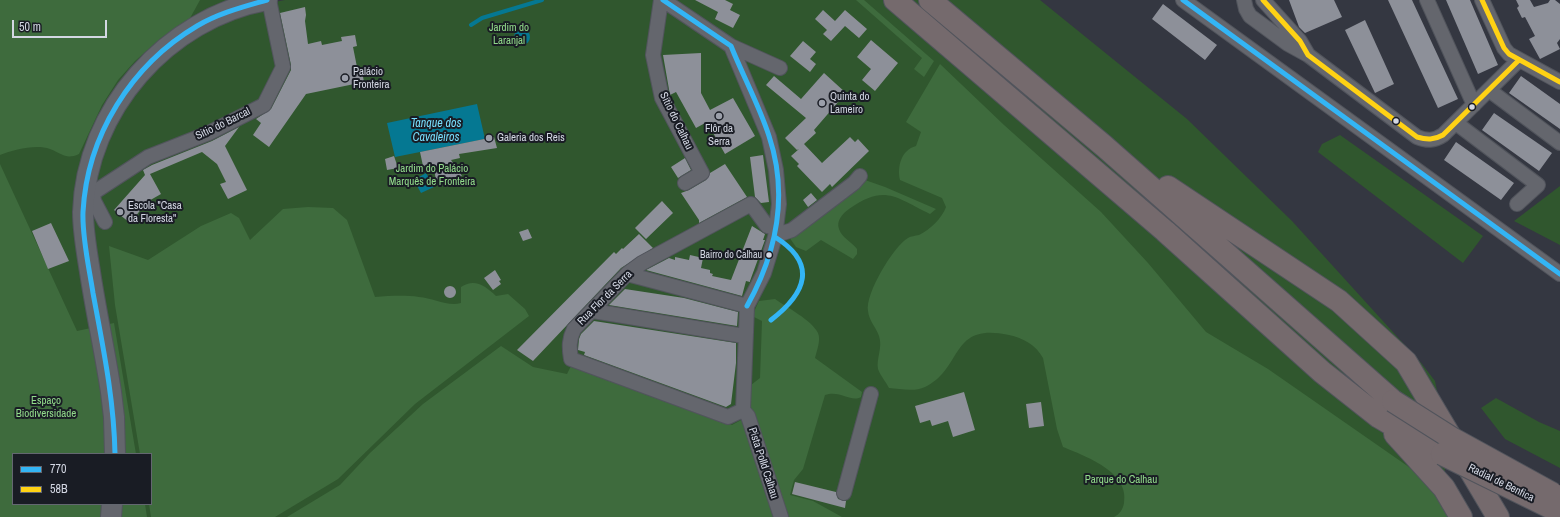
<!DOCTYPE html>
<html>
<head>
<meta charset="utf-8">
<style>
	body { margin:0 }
	#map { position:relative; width:1560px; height:517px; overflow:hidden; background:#343741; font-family:"Archivo Narrow",sans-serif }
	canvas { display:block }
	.legend { position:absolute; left:12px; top:453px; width:140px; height:52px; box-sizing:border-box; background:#191c24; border:1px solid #636770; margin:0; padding:5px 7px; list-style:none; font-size:12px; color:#d3d7e3 }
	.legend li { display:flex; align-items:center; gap:8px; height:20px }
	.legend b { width:20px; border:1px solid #636770 }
	.scale { position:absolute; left:12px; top:20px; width:95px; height:18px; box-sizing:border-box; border:2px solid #d3d7e3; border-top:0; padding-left:5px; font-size:12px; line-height:14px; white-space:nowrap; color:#d3d7e3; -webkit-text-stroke:3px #191c24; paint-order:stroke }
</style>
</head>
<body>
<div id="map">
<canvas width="1560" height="517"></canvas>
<ul class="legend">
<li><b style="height:5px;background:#33b5f5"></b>770</li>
<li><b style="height:5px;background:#ffd214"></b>58B</li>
</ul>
<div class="scale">50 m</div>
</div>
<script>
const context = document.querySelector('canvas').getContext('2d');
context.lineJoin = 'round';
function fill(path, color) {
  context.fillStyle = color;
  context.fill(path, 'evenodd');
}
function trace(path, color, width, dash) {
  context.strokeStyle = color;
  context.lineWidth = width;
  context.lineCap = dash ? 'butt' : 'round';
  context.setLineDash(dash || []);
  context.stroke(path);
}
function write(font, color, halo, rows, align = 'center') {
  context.font = font + ' "Archivo Narrow",sans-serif';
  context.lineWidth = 4;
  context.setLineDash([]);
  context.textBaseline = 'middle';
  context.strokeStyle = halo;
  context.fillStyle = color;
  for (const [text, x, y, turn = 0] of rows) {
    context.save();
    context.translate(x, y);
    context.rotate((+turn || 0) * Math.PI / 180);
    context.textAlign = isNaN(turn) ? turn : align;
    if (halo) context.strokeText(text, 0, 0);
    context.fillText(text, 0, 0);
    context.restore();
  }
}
const green = new Path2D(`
	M0,0H262L264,4L285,0H1040L1187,119L1292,221L1422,364L1435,381L1443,421L1445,472L1466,517H0ZM13,454H151V504H13Z
	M1340,135L1483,236L1463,263L1318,152L1322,144Z
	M1560,186V245L1514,221Z
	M1496,398L1539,422L1560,431V468L1505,439L1481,408Z`);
const forest = new Path2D(`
	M0,0H200L189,20L161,38L135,61L118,80L102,105L79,154C66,160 63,154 50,149C35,144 14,150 0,155Z
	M856,0H864L934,61L924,77L914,69L922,58Z
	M940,64L1004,125L1101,212L1148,263L1206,332L1268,369L1429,481L1454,517H1114C1120,514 1123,509 1124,503C1130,472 1085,456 1063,447L1057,429L1043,358C1036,345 1023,338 1009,335C949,322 964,368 925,387C915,392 900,389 889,388C886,382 880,375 878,369C876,359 883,347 879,336C876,327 869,321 868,311C865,294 893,247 908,238C911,236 915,236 919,235C930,230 942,218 946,207L942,198L900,180C897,167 901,150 916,146L921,132L906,122Z
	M0,164L77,331L114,323L136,454H13V504H145L147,517H0Z
	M865,180L885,187L936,209L930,214C895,197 885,184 849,209C842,214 836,221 839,229C842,238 852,242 857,249V254L853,259L821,240L806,251L796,247L789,237Z
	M308,207L333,208L347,220L375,297C390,296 404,295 419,297C433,298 448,307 461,303V287C475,278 485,286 496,296L508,294L525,309L529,316L415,404L338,479L275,517H151L149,504H151V454H140L115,305L109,246L148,260L201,226L231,213L239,218L250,240L283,209Z
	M775,299C786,307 812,320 818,333C821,340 817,350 815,358L862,392L861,397C851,403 841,390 825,395L803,469L794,480L790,495L813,501L842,517H287L340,485L370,453L423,404L501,346L533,367L567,374L572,364L732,425L752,414L748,400L751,397V385L760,378L762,321L752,316L759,301Z`);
const water = new Path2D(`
	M514 37a8 8 0 1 1 16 0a8 8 0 1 1-16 0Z
	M477,104L485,139L395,157L387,123Z
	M426,173L434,187L421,193L414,180Z`);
const stream = new Path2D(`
	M471,25L482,18L542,0`);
const building = new Path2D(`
	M695,0H725L733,4L730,10L740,15L733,28L715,19L718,12Z
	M1289,0H1334L1342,17L1305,33L1299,27Z
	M1388,0H1412L1458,99L1438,108Z
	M1446,0H1470L1498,65L1478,74Z
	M1516,0H1530L1534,7L1548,3L1550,0H1555L1560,4V39L1557,43L1560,49L1540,59L1529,39L1535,36L1525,17L1522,18L1517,8L1519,6Z
	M1163,4L1217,45L1205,60L1152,19Z
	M305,7L306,15L305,21L308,44L321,41L322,45L342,41L341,37L355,35L357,46L353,47L358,72L362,71L364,82L306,94L269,147L253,135L261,123L256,119L271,109L291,70V65L280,13Z
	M823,10L835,21L845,10L867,29L859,38L845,26L831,41L823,34L827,30L815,19Z
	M1365,20L1394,84L1375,93L1345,30Z
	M871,40L898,63L875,91L862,80L871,69L857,57Z
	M803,41L816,52L810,59L816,64L810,72L790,56Z
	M701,53V93L710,110L733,98L755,136L725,154L707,122L696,128L676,92L670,95L663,55Z
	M824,73L846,93L814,130L816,133L804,144L822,163L850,137L855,142L858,139L869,151L832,187L830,184L822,192L797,166L799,164L791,156L799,149L797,150L785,138L806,118L766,85L774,76L801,99Z
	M1521,76L1560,104V129L1509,93Z
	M1494,113L1552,153L1539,171L1482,130Z
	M239,127L225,146L247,190L228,199L220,184L226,182L217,164L202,152L150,174L161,194L147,202L130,223L114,210L145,175L143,170L152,165L212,141Z
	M494,137L497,148L459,154L460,158L451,160L462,176L436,180L433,164L423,166L420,152Z
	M1456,142L1514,183L1501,200L1444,160Z
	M763,155L769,202L761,203L755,197L750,157Z
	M394,156L398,168L387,170L385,159Z
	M685,158L691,170L678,178L671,167Z
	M725,164L747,197L699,223V220L681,193L689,190L706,180L710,173Z
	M811,193L817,200L808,207L803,200Z
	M662,201L673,213L646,239L635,228Z
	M51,223L69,261L48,269L32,231Z
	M752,226L765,234L763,240H765L750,281V282L746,281L742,296L646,270L669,258L675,260V257L689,260L690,255L703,258L701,268L710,270V273L713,274L712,276L731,280Z
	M528,229L532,238L523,241L519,232Z
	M639,234L653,248L621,268L533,361L517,350L614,252L616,254L622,248L623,249Z
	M495,270L501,280L499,281L501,284L493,290L484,278Z
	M444 292a6 6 0 1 1 12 0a6 6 0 1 1-12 0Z
	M625,289L684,298L738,312L737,326L609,305Z
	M594,321L736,343V363L731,404L726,407L584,355L585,352L578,350L579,339L581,334Z
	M964,392L975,430L953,437L948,421L932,426L930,420L920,423L915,406Z
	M1041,402L1044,426L1029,428L1026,404Z
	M795,482L836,492L838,499L846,501L845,508L792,494Z`);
const street = new Path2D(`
	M661,0L653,55L662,98L702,173L685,183
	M663,0L731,46L780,68
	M1183,0L1560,274
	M1244,0L1246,9L1250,16L1288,44L1308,55L1417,137C1427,141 1434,141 1443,135L1519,60
	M1263,0L1300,41L1307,53
	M1427,0L1474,105
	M1482,0L1504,48L1509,54L1560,82
	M731,46L769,137L776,170L779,204L775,237L764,273L747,306L743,410
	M1489,90L1560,143
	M1456,123L1538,185L1517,204
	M85,193H93L148,157L209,133L264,105L283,67L269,0
	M93,193L94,201L105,222
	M776,232L783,233L792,230L854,183L860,176
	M627,274L747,306
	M593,311L744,336
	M743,410L728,417L571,359C569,347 569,339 574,329L627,274L642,263L751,204L767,226L776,227
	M743,410L748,416L781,517
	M844,493L871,394`);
const secondary = new Path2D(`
	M115,454L114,417L111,392C105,352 96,312 90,272C87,253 83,232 83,212C86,110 167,18 267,0
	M111,517L112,504`);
const highway = new Path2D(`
	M895,0L1165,231L1322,372L1379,417L1442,454
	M930,0L1104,146L1393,401
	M1168,187L1339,301L1406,362L1498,517
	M1395,434L1444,488L1461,517`);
const highwayBridge = new Path2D(`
	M1393,401L1453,439L1553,494
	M1442,454L1560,512`);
const bus1 = new Path2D(`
	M663,0L731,46
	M1183,0L1560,274
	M731,46C743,76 759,105 769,136C789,196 777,252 747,306
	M771,320C806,293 818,264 775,237
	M115,454C114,399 103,347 93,293C89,267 82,238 83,212C87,136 131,65 197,26C219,13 243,7 267,0`);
const bus2 = new Path2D(`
	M1263,0L1300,41L1308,55L1417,137C1427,140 1434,140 1443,135L1519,60
	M1482,0L1504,48L1509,54L1560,82`);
const markers = [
	[345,78,4,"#9b9faa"],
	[822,103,4,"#9b9faa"],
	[1472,107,3.5,"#d3d7e3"],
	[719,116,4,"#9b9faa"],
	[1396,121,3.5,"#d3d7e3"],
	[489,138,4,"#9b9faa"],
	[120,212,4,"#9b9faa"],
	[769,255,3.5,"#d3d7e3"]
];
const busNames = [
	["Bairro do Calhau",762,255]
];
const parkNames = [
	["Jardim do",509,28],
	["Laranjal",509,41],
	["Jardim do Palácio",432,169],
	["Marquês de Fronteira",432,182],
	["Espaço",46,401],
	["Biodiversidade",46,414],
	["Parque do Calhau",1121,480]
];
const poiNames = [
	["Palácio",353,72],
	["Fronteira",353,85],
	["Quinta do",830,97],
	["Lameiro",830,110],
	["Flôr da",719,129,"center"],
	["Serra",719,142,"center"],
	["Galeria dos Reis",497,138],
	["Escola \"Casa",128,206],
	["da Floresta\"",128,219]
];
const streetNames = [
	["Sítio do Calhau",676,121,64],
	["Sitio do Barcal",223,124,-26],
	["Rua Flor da Serra",605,298,-45],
	["Pista Polld Calhau",763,463,72],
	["Radial de Benfica",1501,483,26]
];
const waterNames = [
	["Tanque dos",436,124],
	["Cavaleiros",436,138]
];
fill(green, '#30572e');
fill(forest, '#3e6b3d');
fill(water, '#057892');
trace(stream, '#057892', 4);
fill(building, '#8d9099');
trace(street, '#51545c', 16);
trace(secondary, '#51545c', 22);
trace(highway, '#51545c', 24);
trace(street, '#64666d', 14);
trace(secondary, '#64666d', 20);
trace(highway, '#756a6d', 22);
trace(highwayBridge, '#51545c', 24, []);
trace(highwayBridge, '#756a6d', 22);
trace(bus1, '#33b5f5', 5);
trace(bus2, '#ffd214', 5);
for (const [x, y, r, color] of markers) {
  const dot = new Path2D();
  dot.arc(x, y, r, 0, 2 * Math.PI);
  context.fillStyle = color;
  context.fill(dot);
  trace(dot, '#191c24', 1.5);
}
write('10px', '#d3d7e3', '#191c24', busNames, 'right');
write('11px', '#92db8b', '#191c24', parkNames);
write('11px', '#d3d7e3', '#191c24', poiNames, 'left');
write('11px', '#d3d7e3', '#191c24', streetNames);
write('italic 12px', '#78defd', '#191c24', waterNames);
</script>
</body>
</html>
